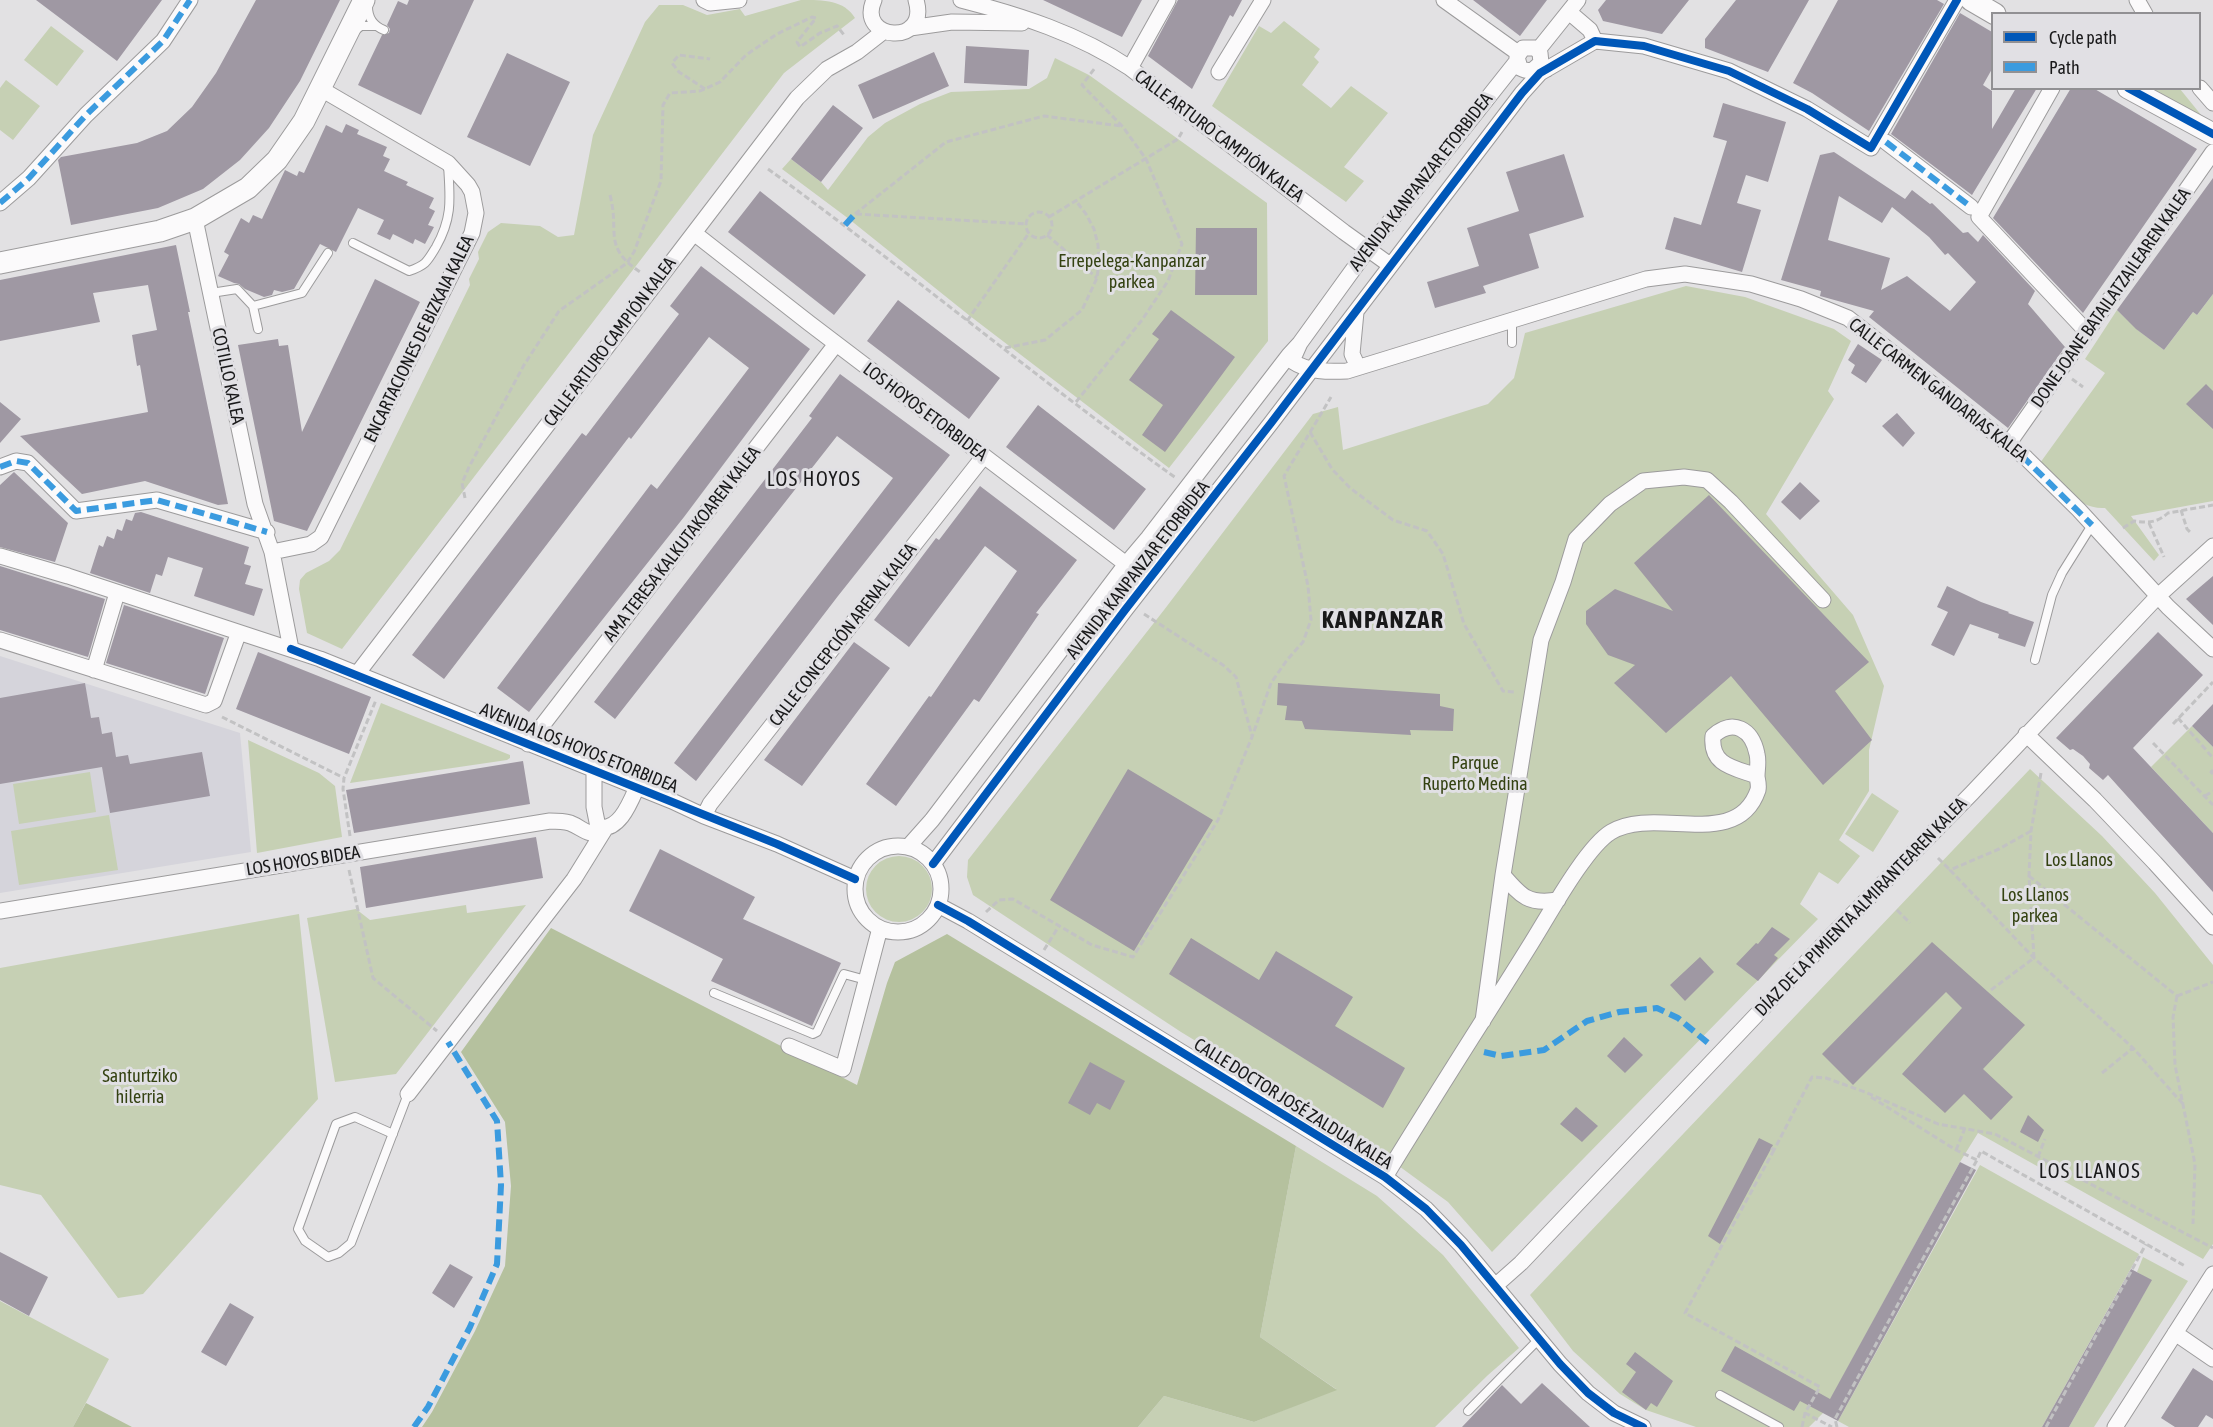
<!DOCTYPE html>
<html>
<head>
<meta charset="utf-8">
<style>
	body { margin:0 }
	#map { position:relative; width:2213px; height:1427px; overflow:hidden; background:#e2e1e3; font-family:"Asap Condensed",sans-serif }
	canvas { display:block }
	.legend { position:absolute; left:1991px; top:12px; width:210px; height:78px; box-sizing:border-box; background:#e1e0e4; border:2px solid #919093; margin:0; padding:8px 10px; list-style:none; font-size:18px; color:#19191a }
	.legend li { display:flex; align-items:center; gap:12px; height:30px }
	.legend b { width:30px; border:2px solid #919093 }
</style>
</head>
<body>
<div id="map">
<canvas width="2213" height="1427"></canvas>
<ul class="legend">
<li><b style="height:8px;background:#0057b8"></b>Cycle path</li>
<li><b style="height:8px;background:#3b9bdf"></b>Path</li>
</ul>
</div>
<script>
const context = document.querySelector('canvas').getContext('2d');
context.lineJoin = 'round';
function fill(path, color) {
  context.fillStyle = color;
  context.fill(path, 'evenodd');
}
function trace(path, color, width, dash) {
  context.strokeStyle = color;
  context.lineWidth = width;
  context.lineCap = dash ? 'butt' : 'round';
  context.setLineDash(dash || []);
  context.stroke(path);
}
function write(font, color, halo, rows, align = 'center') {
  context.font = font + ' "Asap Condensed",sans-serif';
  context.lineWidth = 6;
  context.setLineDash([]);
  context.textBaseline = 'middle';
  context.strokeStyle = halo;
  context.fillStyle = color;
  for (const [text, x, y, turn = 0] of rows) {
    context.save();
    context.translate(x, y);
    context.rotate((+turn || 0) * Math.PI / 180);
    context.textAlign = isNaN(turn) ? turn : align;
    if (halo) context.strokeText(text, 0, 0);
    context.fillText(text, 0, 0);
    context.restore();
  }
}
const built = new Path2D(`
	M0,656L240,733L251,852L0,893Z`);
const green = new Path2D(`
	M801,0C824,0 844,0 855,18L784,73L342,649L307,633L299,589L300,580L306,573L329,561L340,550L470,285L469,279L479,259L478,252L488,232L501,223L540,226L558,237L574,235L593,135L645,22L659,5H683L707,15L740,9L745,16Z
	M1284,21L1320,49L1314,57L1319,62L1302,85L1331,108L1351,86L1388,113L1344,167L1364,181L1346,202L1212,106L1259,26L1271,33Z
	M51,26L84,51L57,86L24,60Z
	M1055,58L1089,75L1267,203L1268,341L1169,468L970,316L849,219L782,169L791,159L821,182L828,190L868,137L885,123L920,104L951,92L1029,89L1047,78Z
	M6,80L40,106L13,140L0,130V88Z
	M2146,89H2180L2206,121Z
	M1686,286L1745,297L1834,329L1851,341L1828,391L1834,399L1766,514L1853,615L1884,686L1869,750V791L1839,840L1860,856L1838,884L1819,872L1800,904L1818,919L1492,1252L1448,1202L1388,1158L1181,1032L973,895L967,877L968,860L1164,610L1313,414L1338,407L1343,450L1488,404L1514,378L1525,333Z
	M2213,294V501L2131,516L2159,555L2154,561L2105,508C2077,510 2058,481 2040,463L2105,373L2085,359L2117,310L2139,331L2164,350L2193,312L2197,315Z
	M381,703L510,755V758L507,760L350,783Z
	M2192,726L2213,747V833L2151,767Z
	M248,740L319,773L335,786L342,837L257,853Z
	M2030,769L2102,836L2155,893L2213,965V1244L2203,1259L1978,1133L1960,1162L1835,1391L1823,1413L1809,1427H1696L1646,1410L1620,1394L1573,1351L1530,1295Z
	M90,772L96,812L19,824L13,784Z
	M1872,793L1899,811L1873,852L1845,834Z
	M109,815L118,870L19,885L11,831Z
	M866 889a33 33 0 1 1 66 0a33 33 0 1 1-66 0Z
	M466,905L467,913L526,905L396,1074L335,1082L307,918L356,909L370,920Z
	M299,914L318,1099L143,1294L118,1298L41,1195L0,1185V968Z
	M1296,1146L1377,1196L1443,1255L1519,1348L1488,1375L1435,1427H1138L1164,1396L1254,1422L1336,1389L1260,1337Z
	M1980,1165L2139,1254L2042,1427H1849L1838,1421Z
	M2143,1257L2188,1281L2094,1427H2069L2151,1281L2137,1272Z
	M0,1301L109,1359L73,1427H0Z`);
const forest = new Path2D(`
	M551,928L857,1085L887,983L895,962L947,934L1296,1146L1260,1337L1337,1390L1254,1422L1164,1396L1138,1427H422L432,1412L475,1331L505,1266L511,1186L505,1122L461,1052Z
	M86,1403L132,1427H73Z`);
const building = new Path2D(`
	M36,0H162L117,61Z
	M256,0H340L300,81L269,128L240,160L203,189L158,208L71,225L58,160L61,157L137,143L167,131L192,107L216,73Z
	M409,0H474L421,115L358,85L382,35L389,33L390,29L387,25L398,1L407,5Z
	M1043,0H1142L1122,37Z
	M1178,0H1242L1233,17L1230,15L1192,89L1148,56Z
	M1473,0H1547L1520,36Z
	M1606,0H1689L1662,34L1603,21L1598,10Z
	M1736,0H1809L1768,72L1705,48V39Z
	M1838,0H1937L1944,4L1869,131L1812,93L1793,83Z
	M1960,13L1992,32V69L1983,85L1992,91V129L2016,88H2037L1972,195L1891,134Z
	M966,46L1029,50L1027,86L964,83Z
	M934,52L949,86L873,119L858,85Z
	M507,53L570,82L530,166L467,137Z
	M2071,88H2093L2197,149L2083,313L1993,218Z
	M1723,103L1786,122L1768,182L1746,175L1737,203L1761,210L1742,272L1665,249L1674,217L1701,225L1727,141L1713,137Z
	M833,105L863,128L821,182L791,159Z
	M346,124L359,130L357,134L387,147L383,156L390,159L384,171L408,182L406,185L434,198L429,208L435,211L428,225L434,227L425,244L415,239L413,244L393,234L390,240L377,234L384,220L358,208L336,252L320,244L294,289L282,292L274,290L272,295L264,297L245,289L239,284L234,283L218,276L229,255L224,252L241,218L249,223L253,215L262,219L285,170L297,176L299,171L304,173L326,125L342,133Z
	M1834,152L1905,199L1912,190L1930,204L1932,203L1963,233L1968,232L1978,242L1983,235L2035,291L2028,304L2065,347L2008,428L1869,317L1874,311L1820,296L1821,291L1781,280L1820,155ZM1839,196L1882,223L1892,207L1929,237L1945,255L1948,253L1976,282L1950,311L1907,276L1881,290L1890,258L1828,240Z
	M1564,154L1584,217L1529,234L1539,268L1483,286L1486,293L1435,308L1427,282L1479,266L1467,228L1519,211L1506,172Z
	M2213,178V294L2197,315L2193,312L2164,350L2136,329L2117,310Z
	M760,191L866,275L834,315L728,232Z
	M1196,228H1257V295H1195Z
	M176,245L190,312H188L228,504L218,505L145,481L82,494L20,436L148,412L140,365L137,366L132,335L157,330L148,285L93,293L100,322L0,341V280Z
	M701,266L810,349L684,517L529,712L497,688L651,484L657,489L749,368L709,337L631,439L629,437L444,679L412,655L582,433L586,436L679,314L670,306Z
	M375,279L420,302L307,531L274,521L238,345L278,339L279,346L288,345L302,432Z
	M898,300L1000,378L969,419L867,341Z
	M1171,310L1235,357L1165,452L1142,435L1163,405L1129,380L1159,339L1152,334Z
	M1858,344L1882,360L1866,383L1851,373L1855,365L1848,360Z
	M840,374L950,455L838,596L696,781L674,763L893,478L837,436L615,719L594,702L812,418L809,416Z
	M2206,384L2213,391V429L2186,404Z
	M0,402L21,419L0,443Z
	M1038,405L1146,489L1114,530L1006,447Z
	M1897,413L1915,433L1903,447L1882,426Z
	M14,472L68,523L55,562L0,547V485Z
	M1800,482L1820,501L1800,520L1781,502Z
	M980,486L1077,560L1036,613L1039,614L979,702L974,699L896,806L866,784L929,696L931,697L1017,571L985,546L909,647L874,620L936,538L939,540Z
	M1709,495L1869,662L1835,691L1872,740L1823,785L1731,676L1666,733L1614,683L1635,665L1608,655L1586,624V611L1615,589L1673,611L1634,563Z
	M141,512L249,547L244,564L251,566L245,584L263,589L254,616L194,596L203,568L168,557L162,576L156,574L150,593L90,573L99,545L103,547L107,536L114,539L117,529L122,531L126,519L132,521L135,513Z
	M0,566L105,599L88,657L0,630Z
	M2213,576V625L2186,599Z
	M1947,586L1981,602L2009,612L2008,613L2034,622L2025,647L1998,638L1999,634L1970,624L1954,656L1931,645L1948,612L1937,607Z
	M124,605L224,638L205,694L106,663Z
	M2158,632L2203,675L2133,748L2213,833V892L2108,775L2103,780L2089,768L2090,764L2083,756L2073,749L2070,750L2056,738Z
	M854,642L890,668L802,786L764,760Z
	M258,652L371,697L349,754L236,709Z
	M85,683L91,718L99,717L102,734L112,732L116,757L128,755L130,764L202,752L210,796L110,813L102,767L0,784V698Z
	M1278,683L1440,694V706L1454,709L1453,731L1410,730L1411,735L1305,729L1302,721L1285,720L1287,706L1277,705Z
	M2213,704V747L2192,726Z
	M523,761L530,804L354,833L346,790Z
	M1128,769L1213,820L1134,951L1050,900Z
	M536,837L543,878L366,908L360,867Z
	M660,849L755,897L743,919L841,963L812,1026L711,981L723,959L629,911Z
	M1772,927L1790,939L1774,955L1778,958L1758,981L1736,964L1756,943L1758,944Z
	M1191,938L1259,980L1276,951L1353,997L1335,1026L1405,1068L1383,1108L1169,974Z
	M1932,942L2025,1025L1983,1069L2013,1097L1991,1120L1964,1094L1945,1113L1902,1074L1962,1008L1946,992L1853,1085L1822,1054Z
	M1700,957L1714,972L1685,1001L1670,985Z
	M1624,1037L1643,1055L1625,1073L1607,1056Z
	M1090,1062L1125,1081L1110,1110L1097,1103L1090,1115L1068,1103Z
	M1576,1107L1598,1126L1582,1142L1560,1124Z
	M2028,1115L2044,1130L2038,1142L2020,1132Z
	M1759,1138L1773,1145L1720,1244L1708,1236Z
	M1960,1162L1976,1170L1838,1421L1800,1401L1794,1411L1721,1371L1735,1346L1830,1399Z
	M0,1252L48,1277L29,1316L0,1300Z
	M450,1264L473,1277L454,1308L432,1293Z
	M2131,1269L2152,1280L2069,1427H2042Z
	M230,1303L254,1317L226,1366L201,1352Z
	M1635,1352L1673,1381L1657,1407L1651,1403L1646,1410L1622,1392L1636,1372L1626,1364Z
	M2193,1368L2213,1381V1419L2206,1415L2198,1427H2175L2161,1418Z
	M1542,1383L1590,1427H1462L1502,1385L1521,1404Z`);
const path = new Path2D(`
	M705,89L679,72L672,63L679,55L710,59
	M768,169C906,269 1037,379 1176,478
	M610,195C620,233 602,246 640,272
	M1026 225a13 13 0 1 1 26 0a13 13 0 1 1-26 0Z
	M855,214L946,142L1044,116L1121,126
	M856,214L1027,224
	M1049,217L1178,139L1182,132
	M1047,235L1097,278
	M967,321L1029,233
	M1005,348L1045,340L1082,310L1097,278L1099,262L1098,245L1094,229L1086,214L1076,201
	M2072,379L2083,387
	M1076,402L1142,320L1168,281L1182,244L1146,159L1123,127L1082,85L1095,68
	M1310,432L1332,469L1350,488L1393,520L1427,531L1443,554L1464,624L1503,691L1515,692
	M465,498L462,483L469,467L524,365L559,311L627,263L634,252L661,181L663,105L670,93L700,91L720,82L746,55L777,34L812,17L816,18L797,42L800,47L820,33L837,26L844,35
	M2181,510L2187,529L2191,533
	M2149,523L2164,557
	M2123,528L2134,521C2148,523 2157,523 2168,513L2213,505
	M1144,614L1223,665L1236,677L1252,736
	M222,717L344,778
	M2178,718L2213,758
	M2173,724L2213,682
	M2153,743L2213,805
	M2213,770L2211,772L2213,774
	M2205,796L2213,791
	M2031,831L1999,849L1950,870L2034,958L2133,1048L2183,1104
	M350,836L343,789L344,778L376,700
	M1938,858L1950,870
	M349,870L373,978L437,1031
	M2029,876L2177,996
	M1897,910L1910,923
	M986,912L999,900L1013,899L1092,945L1133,957L1218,820L1252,737L1271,683L1287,660L1303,642L1311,620L1308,586L1284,476L1331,397
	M1044,950L1059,926
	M2034,958L2029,876L2031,831L2041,773
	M1991,990L2034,958
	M2177,996L2173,1017L2175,1065L2195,1164L2193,1224
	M2177,996L2213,982
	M2102,1073L2133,1048
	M1871,1097L1956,1150L1977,1160L1981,1151L2185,1266
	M1771,1148L1774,1150L1812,1077L1826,1078L1865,1092L1938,1124L1995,1134L2213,1248
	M1774,1150L1685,1313L1820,1387L1805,1413L1832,1427
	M1956,1150L1965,1128
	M2038,1157L2045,1139
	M1802,1427L1805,1413
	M1837,1427L1835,1419L1977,1160
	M2046,1427L2146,1244`);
const lane = new Path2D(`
	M368,7C368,19 374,26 384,30
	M356,30L361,26H374
	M353,243L409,271C426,265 427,262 436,247C453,217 450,198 448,165
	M211,293L237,289L253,306L302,293L328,253
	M253,306L258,329
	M1512,320V343
	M2035,660L2052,595L2062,573L2092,525
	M714,993L813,1034L817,1032L844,974L866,980
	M393,1134L355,1117L336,1124L298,1229L305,1241L328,1257L339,1253L351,1243L408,1094
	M1720,1395L1779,1427
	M1468,1411L1539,1339`);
const street = new Path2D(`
	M704,0L710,3L739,0
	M874,0C856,41 930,47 916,0
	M961,0C1020,15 1079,34 1130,68L1344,232L1390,265
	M1444,0L1518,53
	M2137,0L2145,14
	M1569,12L1590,30L1595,41
	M910,28L952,22L1022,23
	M1538,50L1578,0
	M1130,68L1168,0
	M1533,70L1541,63L1540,53L1535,48H1523L1517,57L1520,68C1529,73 1537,70 1547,69
	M1219,72L1263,0
	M2052,88L1979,217L2087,332
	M2200,88L2213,103
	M1886,142L1971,207
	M0,203L29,178L86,115L163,41L190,0
	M195,219L255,504L272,552L291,649
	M694,233L809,323L1126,564C1138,574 1140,581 1135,596
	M1356,312L1352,354L1358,367
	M1300,343L1292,361C1308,372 1328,372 1347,371L1646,279L1685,274L1751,284L1801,299L1848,318L2026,458L2079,510L2168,607L2213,649
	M2009,443L2213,152
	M0,467L16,461L28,463L76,511L157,500L267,532
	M272,552L311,544L321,537L472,233L476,213L472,192L468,185L448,163L321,89
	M0,556L68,576L320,659L672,801L704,816L777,844L855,879
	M0,640L206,705L214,701L236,640
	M94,670L117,593
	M357,674L797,98L827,69L857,52L884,31
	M2026,734L2095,800L2155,863L2213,927
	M528,744L836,344
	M594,770V807L598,827C619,832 630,803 637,787
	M704,816L710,804L984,456
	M855 889a43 43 0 1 1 86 0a43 43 0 1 1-86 0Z
	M908,847L932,820L1126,564L1148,538L1289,355L1300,343L1368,249L1517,61
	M933,864L1125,610L1271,423L1522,93L1540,73L1595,41L1644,46L1729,71L1807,109L1871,148L1957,0
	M1503,875C1521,896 1528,905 1558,900
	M938,905L968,921L1385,1177L1426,1209L1461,1245L1560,1364L1588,1393L1614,1413L1643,1427
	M0,911L550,821C557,821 563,821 570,823C585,829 585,836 603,832
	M1483,1021L1503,875L1541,640L1563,582L1576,539L1610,504L1643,481L1684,477L1707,480L1731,502L1823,600
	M789,1046L843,1069L880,928
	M408,1094L574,879L605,829
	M1385,1177C1433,1098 1483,1021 1532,942C1549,915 1586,847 1611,832C1655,805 1737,852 1758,790C1759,785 1758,782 1757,777C1757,769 1759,762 1757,754C1752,729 1733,718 1713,736C1710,766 1735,768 1757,776
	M1495,1286L1521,1263L1836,931L1972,793L2158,596L2213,546
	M2175,1333L2213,1359
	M2115,1427L2213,1274`);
const secondary = new Path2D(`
	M1971,0L1995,14
	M2128,88L2213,134
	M0,263L160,231L195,219L248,188L277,160L304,121L364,0`);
const quiet = new Path2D(`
	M1886,142L1971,207
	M0,203L29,178L86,115L163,41L190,0
	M845,225L855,214
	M2009,443L2092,525
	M0,467L16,461L28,463L76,511L157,500L267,532
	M1484,1052L1501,1056L1544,1050L1587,1021L1619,1012L1657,1008L1678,1018L1708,1043
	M414,1427L428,1407L470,1327L497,1264L501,1185L497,1121L448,1042`);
const cycleway = new Path2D(`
	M2128,88L2213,134
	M291,649L777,844L855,879
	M933,864L1125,610L1271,423L1522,93L1540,73L1595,41L1644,46L1729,71L1807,109L1871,148L1957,0
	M938,905L968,921L1385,1177L1426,1209L1461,1245L1560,1364L1588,1393L1614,1413L1643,1427`);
const streetNames = [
	["CALLE ARTURO CAMPIÓN KALEA",1219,136,37],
	["AVENIDA KANPANZAR ETORBIDEA",1421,182,-52],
	["DONE JOANE BATAILATZAILEAREN KALEA",2111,298,-55],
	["ENCARTACIONES DE BIZKAIA KALEA",419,339,-64],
	["CALLE ARTURO CAMPIÓN KALEA",610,342,-53],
	["COTILLO KALEA",228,376,78],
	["CALLE CARMEN GANDARIAS KALEA",1938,390,38],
	["LOS HOYOS ETORBIDEA",925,412,37],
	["AMA TERESA KALKUTAKOAREN KALEA",682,544,-52],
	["AVENIDA KANPANZAR ETORBIDEA",1138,570,-52],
	["CALLE CONCEPCIÓN ARENAL KALEA",843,635,-52],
	["AVENIDA LOS HOYOS ETORBIDEA",579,748,22],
	["LOS HOYOS BIDEA",303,861,-9],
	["DÍAZ DE LA PIMIENTA ALMIRANTEAREN KALEA",1861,907,-46],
	["CALLE DOCTOR JOSÉ ZALDUA KALEA",1293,1104,32]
];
const parkNames = [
	["Errepelega-Kanpanzar",1132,261],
	["parkea",1132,282],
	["Parque",1475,763],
	["Ruperto Medina",1475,784],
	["Los Llanos",2079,860],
	["Los Llanos",2035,895],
	["parkea",2035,916],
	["Santurtziko",140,1076],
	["hilerria",140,1097]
];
const neighbourhoodNames = [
	["LOS HOYOS",814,480],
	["LOS LLANOS",2090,1172]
];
const districtNames = [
	["KANPANZAR",1383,620]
];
fill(built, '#d5d4db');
fill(green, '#c6d0b4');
fill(forest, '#b5c19e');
fill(building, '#9f98a3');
trace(lane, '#9c9b9c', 10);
trace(street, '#9c9b9c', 17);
trace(secondary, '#9c9b9c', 23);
trace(path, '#c2c2c3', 3, [6, 3]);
trace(lane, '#fbfafb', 8);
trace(street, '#fbfafb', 15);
trace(secondary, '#fbfafb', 21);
trace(quiet, '#3b9bdf', 6, [12, 6]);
trace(cycleway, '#0057b8', 8);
write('18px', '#19191a', '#e1e0e4', streetNames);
write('18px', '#344212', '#e1e0e4', parkNames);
context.letterSpacing = '1.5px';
write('20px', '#19191a', '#e1e0e4', neighbourhoodNames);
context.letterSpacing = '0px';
context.letterSpacing = '1.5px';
write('bold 24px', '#19191a', '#e1e0e4', districtNames);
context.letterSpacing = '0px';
</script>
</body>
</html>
